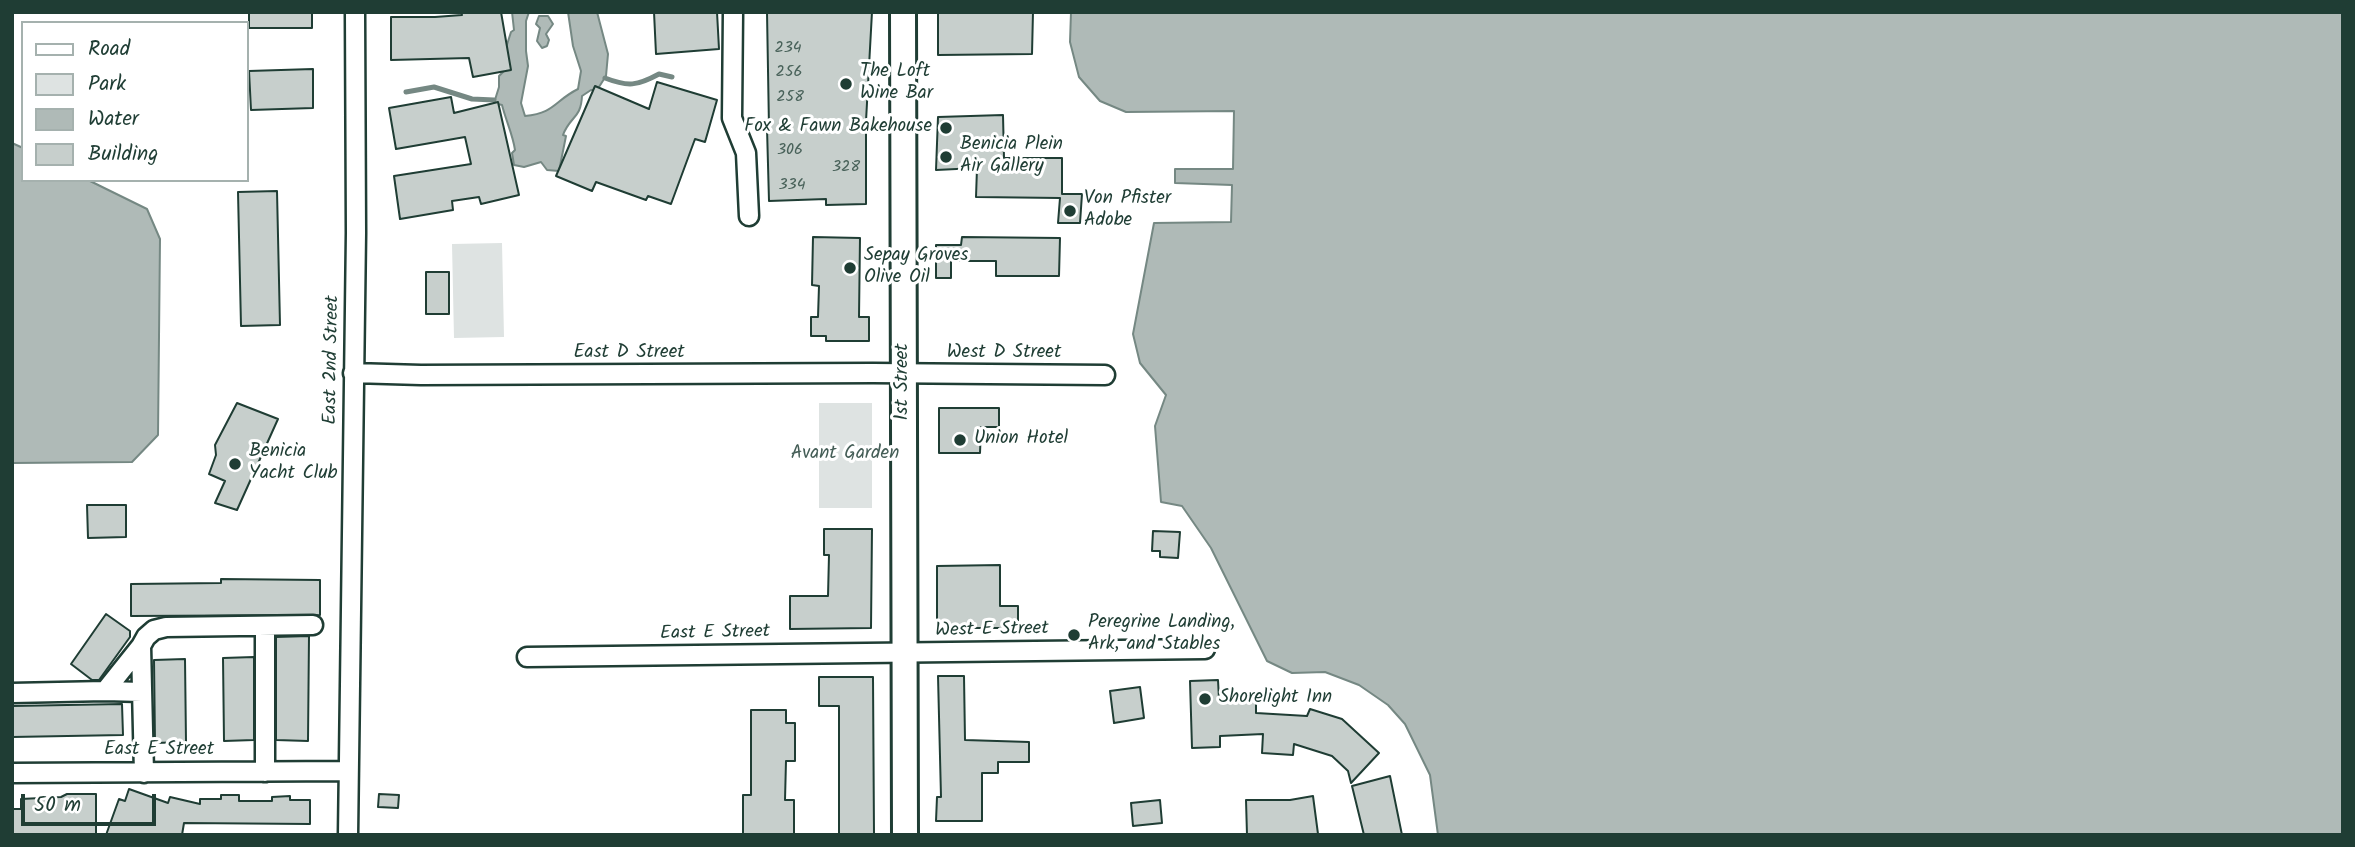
<!DOCTYPE html>
<html>
<head>
<meta charset="utf-8">
<style>
	body { margin:0 }
	#map { position:relative; width:2355px; height:847px; overflow:hidden; background:#fff; font-family:Kalam,sans-serif }
	canvas { display:block }
	.frame { position:absolute; inset:0; border:14px solid #1f3d34; pointer-events:none }
	.legend { position:absolute; left:21px; top:21px; width:228px; height:161px; box-sizing:border-box; background:#fff; border:2px solid #a5b1ae; margin:0; padding:9px 12px; list-style:none; font-size:21px; color:#1f3d34 }
	.legend li { display:flex; align-items:center; gap:14px; height:35px }
	.legend b { width:35px; border:2px solid #a5b1ae }
	.scale { position:absolute; left:21px; top:794px; width:135px; height:32px; box-sizing:border-box; border:4px solid #1f3d34; border-top:0; padding-left:9px; font-size:21px; line-height:24px; white-space:nowrap; color:#1f3d34; -webkit-text-stroke:5px #fff; paint-order:stroke }
</style>
</head>
<body>
<div id="map">
<canvas width="2355" height="847"></canvas>
<div class="frame"></div>
<ul class="legend">
<li><b style="height:9px;background:#fff"></b>Road</li>
<li><b style="height:19px;background:#dee3e2"></b>Park</li>
<li><b style="height:19px;background:#afbab7"></b>Water</li>
<li><b style="height:19px;background:#c7cfcc"></b>Building</li>
</ul>
<div class="scale">50 m</div>
</div>
<script>
const context = document.querySelector('canvas').getContext('2d');
context.lineJoin = 'round';
function fill(path, color) {
  context.fillStyle = color;
  context.fill(path, 'evenodd');
}
function trace(path, color, width, dash) {
  context.strokeStyle = color;
  context.lineWidth = width;
  context.lineCap = dash ? 'butt' : 'round';
  context.setLineDash(dash || []);
  context.stroke(path);
}
function write(font, color, halo, rows, align = 'center') {
  context.font = font + ' Kalam,sans-serif';
  context.lineWidth = 6;
  context.setLineDash([]);
  context.textBaseline = 'middle';
  context.strokeStyle = halo;
  context.fillStyle = color;
  for (const [text, x, y, turn = 0] of rows) {
    context.save();
    context.translate(x, y);
    context.rotate((+turn || 0) * Math.PI / 180);
    context.textAlign = isNaN(turn) ? turn : align;
    if (halo) context.strokeText(text, 0, 0);
    context.fillText(text, 0, 0);
    context.restore();
  }
}
const green = new Path2D(`
	M502,243L504,337L454,338L452,244Z
	M819,403H872V508H819Z`);
const water = new Path2D(`
	M512,12H529L526,21V51L528,66L521,103L525,116C555,113 554,101 578,89L581,71L573,46L568,12H597L608,54L606,76L597,90H591L582,96C581,119 570,116 563,135L566,136L559,171L547,170L541,162L524,167L514,165L512,153L515,150C513,135 506,121 502,105L494,103L499,87V76L505,70L503,57L511,32L514,30Z
	M1071,12H2343V835H1438L1430,775L1405,724L1388,705L1359,685L1325,672L1292,673L1267,661L1211,548L1182,506L1161,502L1155,426L1166,395L1140,363L1133,334L1154,223L1231,222L1232,185L1175,183V169H1233L1234,111L1126,112L1100,101L1079,77L1070,42Z
	M539,16H548L553,24L546,34L549,40L547,46L542,48L537,41L540,28L536,24Z
	M12,143L23,148V180H88L147,209L160,239L158,435L132,462L12,463Z`);
const stream = new Path2D(`
	M605,78C628,87 637,86 659,74L672,77
	M406,92L434,87L472,99L494,100`);
const building = new Path2D(`
	M249,12H312V28H249Z
	M461,12H501L511,70L473,77L469,58L391,60V17H435L462,15Z
	M654,12H717L719,49L656,54Z
	M767,12H872L866,121V204L826,205V199L769,201L767,128H769Z
	M938,12H1033L1032,54L938,55Z
	M313,69V108L251,110L249,71Z
	M657,82L717,100L705,142L695,139L671,204L648,196L646,200L596,182L592,191L556,176L595,86L649,109Z
	M451,97L454,113L498,102L519,195L481,204L479,197L452,201L453,210L400,219L394,176L471,164L465,137L396,149L389,108Z
	M1003,115L1004,158H1062V194H1082L1080,223H1058L1060,198L976,197L977,168L936,170L938,117Z
	M277,191L280,325L241,326L238,192Z
	M813,237L860,238L859,317H869V341H826V336H811V317H818L819,286L812,285Z
	M962,237L1060,238L1059,276H996V261H951V278H936V245H961Z
	M426,272H449V314H426Z
	M237,403L278,419L237,510L215,503L225,481L209,474L216,455L215,445Z
	M939,408H999V427H981L980,453H939Z
	M87,505H126V537L88,538Z
	M824,529H872L871,628L790,629V596H828L829,555H824Z
	M1153,531L1180,532L1178,558L1160,557V551H1152Z
	M1000,565V606H1018V628H937V566Z
	M221,579L320,580V615L131,616V584L221,583Z
	M106,614L130,631V637L99,680H92L71,664Z
	M309,636L308,741L276,740V637Z
	M254,657V740L224,741L223,658Z
	M185,659L186,742L155,743L154,660Z
	M938,676H964L965,740L1029,742V762H998V773H982V821H936L937,797H941Z
	M819,677H873L874,835H839V706H819Z
	M1218,680L1219,699L1256,697V713L1307,716L1310,709L1342,719L1379,753L1351,783L1348,771L1332,756L1294,744L1293,755L1262,753L1263,734L1220,736V747L1192,748L1190,681Z
	M1140,687L1144,718L1114,723L1110,691Z
	M122,704L123,735L12,737V706Z
	M751,710H786V723H795V761H786L785,800H794V835H743V795H751Z
	M1390,776L1402,835H1364L1352,786Z
	M129,789L168,803L170,797L200,804V799H221V795H239V801H272V797L290,796V800H310V824L184,823L182,835H106L119,799L125,801Z
	M67,794H96V835H12V809H21V799L61,797Z
	M379,794L399,795L398,808L378,807Z
	M1313,796L1318,834L1247,835L1246,800H1290Z
	M1160,800L1162,823L1133,826L1131,803Z`);
const minor = new Path2D(`
	M733,12L732,118L746,153L749,216
	M353,373L421,375L873,373L1105,375
	M141,646L144,773
	M527,657L1205,649
	M105,691L142,692
	M12,693L105,691L141,646L146,637L154,630L166,627L313,625
	M265,772V626
	M12,773L348,771
	M348,835L356,233L355,12`);
const secondary = new Path2D(`
	M903,12L905,835`);
const markers = [
	[846,84,7,"#1f3d34"],
	[946,128,7,"#1f3d34"],
	[946,157,7,"#1f3d34"],
	[1070,211,7,"#1f3d34"],
	[850,268,7,"#1f3d34"],
	[960,440,7,"#1f3d34"],
	[235,464,7,"#1f3d34"],
	[1074,635,7,"#1f3d34"],
	[1205,699,7,"#1f3d34"]
];
const numberNames = [
	["234",788,49],
	["256",789,73],
	["258",790,98],
	["306",790,151],
	["328",846,168],
	["334",792,186]
];
const poiNames = [
	["The Loft",860,73],
	["Wine Bar",860,95],
	["Fox & Fawn Bakehouse",932,128,"right"],
	["Benicia Plein",960,146],
	["Air Gallery",960,168],
	["Von Pfister",1084,200],
	["Adobe",1084,222],
	["Sepay Groves",864,257],
	["Olive Oil",864,279],
	["Union Hotel",974,440],
	["Benicia",249,453],
	["Yacht Club",249,475],
	["Peregrine Landing,",1088,624],
	["Ark, and Stables",1088,646],
	["Shorelight Inn",1219,699]
];
const streetNames = [
	["East D Street",629,354],
	["West D Street",1004,354],
	["East 2nd Street",333,360,-89],
	["1st Street",904,382,-90],
	["West E Street",992,631,-1],
	["East E Street",715,634,-1],
	["East E Street",159,751]
];
const parkNames = [
	["Avant Garden",845,455]
];
fill(green, '#dee3e2');
fill(water, '#afbab7');
trace(water, '#758883', 2);
trace(stream, '#758883', 5);
fill(building, '#c7cfcc');
trace(building, '#1f3d34', 2);
trace(minor, '#1f3d34', 23);
trace(secondary, '#1f3d34', 30);
trace(minor, '#fff', 18);
trace(secondary, '#fff', 24);
for (const [x, y, r, color] of markers) {
  const dot = new Path2D();
  dot.arc(x, y, r, 0, 2 * Math.PI);
  context.fillStyle = color;
  context.fill(dot);
  trace(dot, '#fff', 2.5);
}
write('16px', '#49625a', null, numberNames);
write('19px', '#1f3d34', '#fff', poiNames, 'left');
write('19px', '#1f3d34', '#fff', streetNames);
write('19px', '#455e57', '#fff', parkNames);
</script>
</body>
</html>
